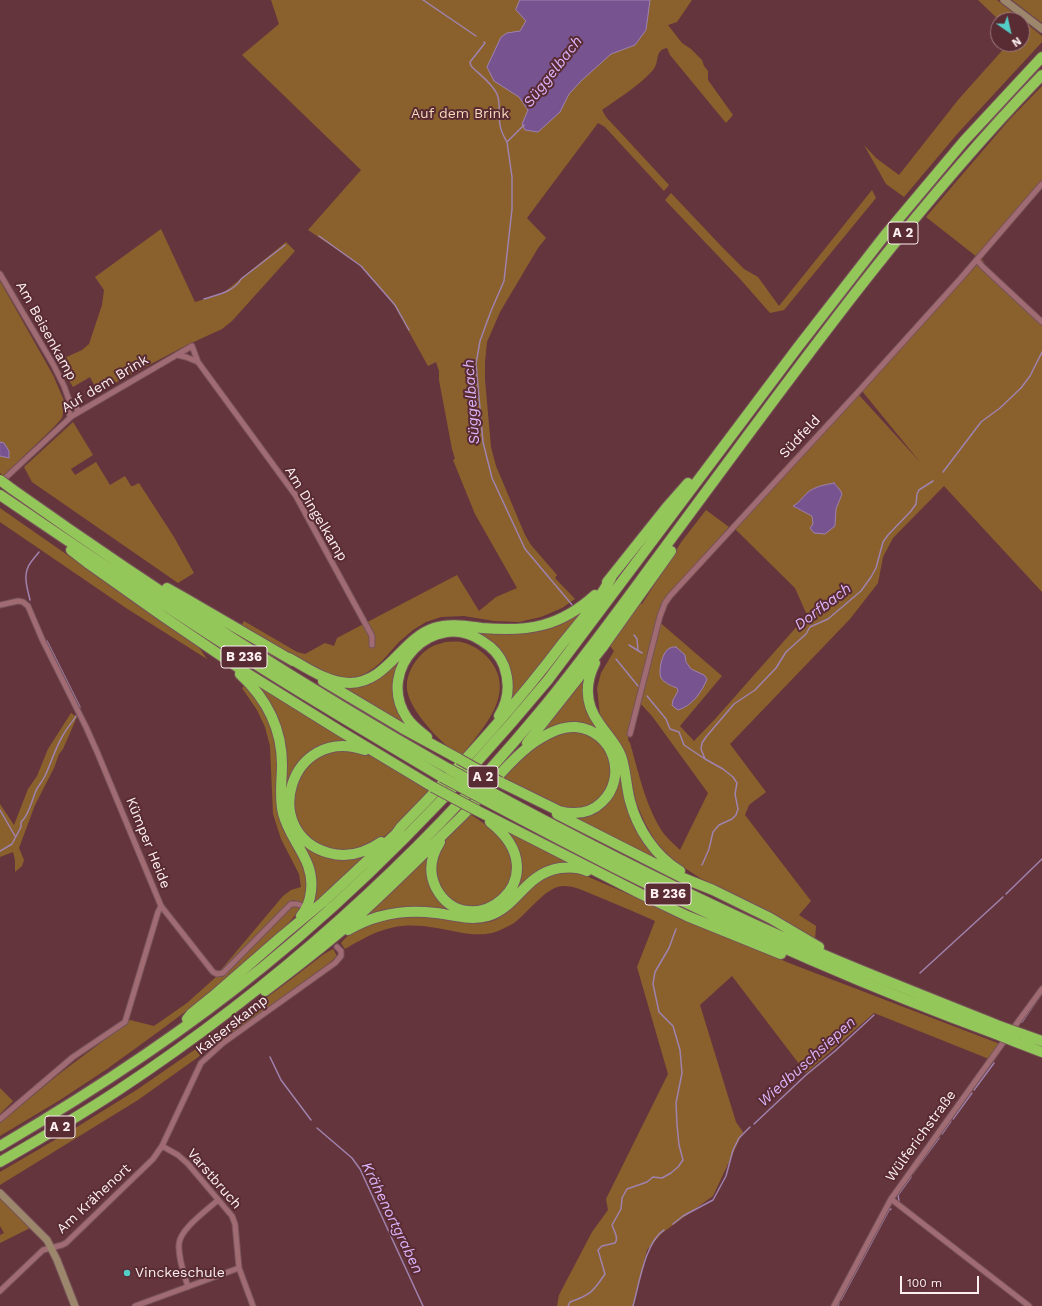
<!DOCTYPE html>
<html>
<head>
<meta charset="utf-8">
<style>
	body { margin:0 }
	#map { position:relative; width:1042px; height:1306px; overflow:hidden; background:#65353d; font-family:"Work Sans",sans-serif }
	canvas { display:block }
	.north { position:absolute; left:990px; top:12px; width:40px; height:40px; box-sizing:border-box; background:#592b33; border:1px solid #9a797f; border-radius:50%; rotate:146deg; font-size:11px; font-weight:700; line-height:16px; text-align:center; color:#fceff1 }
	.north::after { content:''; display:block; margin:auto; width:14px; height:18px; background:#54cdc7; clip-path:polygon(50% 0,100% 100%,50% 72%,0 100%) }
	.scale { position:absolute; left:900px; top:1276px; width:79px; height:18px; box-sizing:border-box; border:2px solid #fceff1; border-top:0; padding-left:5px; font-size:12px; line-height:14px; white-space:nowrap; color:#fceff1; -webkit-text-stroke:3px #592b33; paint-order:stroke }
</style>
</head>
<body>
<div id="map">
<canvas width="1042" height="1306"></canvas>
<div class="north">N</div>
<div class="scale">100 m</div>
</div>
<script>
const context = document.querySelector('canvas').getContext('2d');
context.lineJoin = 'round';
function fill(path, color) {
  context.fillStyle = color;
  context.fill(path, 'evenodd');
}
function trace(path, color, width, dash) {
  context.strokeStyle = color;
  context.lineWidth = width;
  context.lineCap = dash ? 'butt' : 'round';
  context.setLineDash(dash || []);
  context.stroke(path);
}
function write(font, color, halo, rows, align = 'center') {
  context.font = font + ' "Work Sans",sans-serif';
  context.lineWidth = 4;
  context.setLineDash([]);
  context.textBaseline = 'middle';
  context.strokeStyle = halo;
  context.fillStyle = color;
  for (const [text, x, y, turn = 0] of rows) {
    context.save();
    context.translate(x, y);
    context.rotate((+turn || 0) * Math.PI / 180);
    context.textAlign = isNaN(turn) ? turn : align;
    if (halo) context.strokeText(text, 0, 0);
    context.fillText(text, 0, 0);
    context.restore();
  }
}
const green = new Path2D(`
	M271,0H692L677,22L668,25L682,43L691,49L702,60L704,66L708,71V80L733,115L726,123L670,55L667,48C654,50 660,62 653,70C640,85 619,98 602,110L606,117L669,185L664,191L605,127L598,123L527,218L546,238L538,248L500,312L487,342L485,362V380L491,447L496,466L525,535L531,545L557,575L555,578L575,599L562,608L541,617L519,622L494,621L464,616L441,617L426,622L413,630L399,642L382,661L374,668L363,675L348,679L322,673L241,626L244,621L297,652L305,654L325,643L334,646L337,638L457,575L479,611L496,597L517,588L475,514L453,460L455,459L452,449L439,380V371L436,362L428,366L394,305L360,265L308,230L361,170L242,55L279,24Z
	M978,0H997L1022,20H999Z
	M1012,0H1042V23Z
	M1022,20L1042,36V42L958,133L904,197L886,184L864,145L876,158L899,175L958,100L1008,44H1022Z
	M1042,86V181L977,257L926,217L1009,120Z
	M872,190L876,198L784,310L770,313L741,280L665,200L671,193L723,248L744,269L758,277L779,306Z
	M161,229L195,302L222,294L286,242L295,251L232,321L222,329L185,346L98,392L90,377L73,387L58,361L82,350L89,344L102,305L104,290L95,277Z
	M982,259L986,267L1042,321V592L944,486L893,538L883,557L878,583L850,619L730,744L766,792L749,805L745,815L811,901L799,915L816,926L815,940L756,907L700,878L674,861L656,842L645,823L636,802L630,773L600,716L597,688L601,673L614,651L610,646L640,603L642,604L682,541L706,510L729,527L668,595L660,608L657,620L722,676L680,726L694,741L716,718L807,615L795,588L734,528L858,394L920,462L862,391ZM835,483L842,494L836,509L835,526L813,524L812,516L794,507C799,502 803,497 807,493C815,486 825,485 835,483ZM685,655C687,669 692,670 704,675L705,684C699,693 693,703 683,708L673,700L678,691L677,688C669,685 662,682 660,673ZM640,703L652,716L708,793L680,850C675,845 669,840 664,834C646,808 639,774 630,743L628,740L630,728Z
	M0,281L53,375L65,403L62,418L53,428L3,476L0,473Z
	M73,422L93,455L71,469L75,475L96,462L110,485L125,476L131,486H133L139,483L174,537L194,573L178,583L32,482L24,467Z
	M0,508L198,646L207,659L126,608L0,522Z
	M585,607L509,704C513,684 511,665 497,650C454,601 377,647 399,708C401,715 406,721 410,726L409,727L341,687C348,687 355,687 362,685C393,678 404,640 437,630C458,623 482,631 503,633C533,637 562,622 585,607Z
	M445,642C450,642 456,641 461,642C472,644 482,651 489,659C518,694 482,728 462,756C456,752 451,749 446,745C433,734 412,710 408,694C403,677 415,658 428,649C433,645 440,644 445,642Z
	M586,677L585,684L613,745L625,793L667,865L574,818L591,814L619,770L593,729L539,735Z
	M252,682L350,742H339L317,749L286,803L310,848L370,853L312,906L314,898L286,814L284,753Z
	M246,684C266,709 278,740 278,772C278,788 276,805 280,821C285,840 308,864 308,882C309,889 305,897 304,903L293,900L289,904L224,970L220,971L283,896L291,890L301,887L299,874L281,839L273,814L270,746L265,727L257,710L242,688Z
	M71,713L77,717L63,749L59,754L54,768L35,805L19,848L24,860L22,866L15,872V860L13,852L0,857V804L14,825L28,789L37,776L48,749Z
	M572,732C580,733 588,734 595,739C617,756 615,793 589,805C581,809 573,809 565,809L503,779C522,758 543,736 572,732Z
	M335,750L358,752L374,757L432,791L397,826L382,838L369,845L345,852L332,850L310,839L297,821L294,810L295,785L306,767L324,754Z
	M470,814C481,821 499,834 507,846C508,848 509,852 510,854C511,858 513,862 513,866C514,897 474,920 450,898C446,895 443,890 440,886C434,878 434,860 439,851C446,837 459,826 470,814Z
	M504,829L571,864C559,865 545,866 536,874C518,887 508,907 486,914C466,920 443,910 422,909C401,908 380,913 360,921L429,855C427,874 429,889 444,903C476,931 528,902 520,860C518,848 511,839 504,830Z
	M560,872H577L789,963L1000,1044L989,1059L874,1013L806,1073L732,976L700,1005L736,1122L743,1132L713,1196L662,1233L647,1250L633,1306H557L559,1295L592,1232L608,1210L606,1199L668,1074L637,967L655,921C635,912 614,903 594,895C585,891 574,886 564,886C547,885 528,913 514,923C507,927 499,931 492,933C474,937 455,931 437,928C397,921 379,929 345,949L341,943C348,934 357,930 368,926C391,917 413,915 437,918C455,920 471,926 489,922C512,916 524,891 543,879C548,875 555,874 560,872Z
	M295,906L302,908L284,928L193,1006L158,1032L107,1069L60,1100L0,1136V1123L59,1074L107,1038L130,1020L154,1026L187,1003L216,977H222L231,969L292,907Z
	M333,949L337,956L327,965L138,1100L0,1185V1172L77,1127L138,1089L216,1035L289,981L324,954Z
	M0,1088L13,1101L0,1114Z
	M0,1198L30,1228L0,1243V1235L4,1233L0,1226Z`);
const water = new Path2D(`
	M520,0H650L646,30L635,45L611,54L581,81L569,94L560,112L538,132L525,130L522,124L528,110L519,97L494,81L487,67L501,37L507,33L520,31L526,21L516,10Z
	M0,442L4,443L9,451V458L0,456Z
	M834,483L840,490L842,494L836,509L835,526L825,534L814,533L810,528L813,524L812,516L793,506C799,503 802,498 807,493C815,486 825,485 834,483Z
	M676,647L685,655L686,662L691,669L704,675L707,679C702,692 692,706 678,710L674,707L672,705L673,700L678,691L677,688C672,686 664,683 661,678C658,671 662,651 670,648C672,647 674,647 676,647Z`);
const stream = new Path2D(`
	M423,0L476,36
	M484,42L485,43L470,62L471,66C479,74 492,83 497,94C501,103 498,115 500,125C501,131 504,137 507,142
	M524,125L507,142L512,177V209L504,281L491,311L480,341L476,364L483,442L492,478L525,549L573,606
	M319,236L361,266L395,305L409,330
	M204,299C216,295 234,292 241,279L285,245
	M943,472L981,422L1000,408L1021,388L1030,376L1042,352
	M30,600C27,587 22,574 31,562C33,559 36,556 39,552
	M634,635L637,639L638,651
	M47,641L80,707
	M629,645L642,653
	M616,659L638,686
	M647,696L666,719L670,729L679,732L684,745L705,759L723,769L733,777L737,783L735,794L738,809L736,815L732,819L719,825L713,832L709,849L702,865
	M705,759L701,749L702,743L706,737L734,704L755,690L776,668L786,652L806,634L810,627L828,619L861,591L871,577L876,568L883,542L888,535L911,511L916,504L917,494L919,490L933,481
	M0,810L15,836
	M0,851L12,844L21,827V822C28,817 32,801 35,793C37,787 42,782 45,776C51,763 55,749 62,737C66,729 72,723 76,716
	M1006,894L1042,859
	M920,973L1003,897
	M1022,1022L1040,996
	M270,1057L281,1080L311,1120
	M974,1090L994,1063
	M953,1119L972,1093
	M754,1124L806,1075L835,1051L874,1015
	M317,1128L352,1158L360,1169L423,1306
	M942,1134L951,1121
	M913,1173L939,1138
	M899,1201L898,1195L911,1177
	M673,1224L683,1216L713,1200L726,1176L733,1150L739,1138L750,1127
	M841,1300L889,1210L891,1209
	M568,1306L570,1302C590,1295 593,1292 605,1274L598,1250L602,1246L615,1243C619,1238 614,1231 612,1225L621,1209L622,1198L627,1189L647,1182L653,1177L662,1178L671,1173L678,1167L683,1160L679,1145L677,1125L676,1103L682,1073L680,1050L673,1026L659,1012L653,984L655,972L669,948L676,929
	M633,1306C639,1285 645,1242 664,1230
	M838,1306L839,1303`);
const street = new Path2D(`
	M977,260L982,266L1042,322
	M0,274L53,364L64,386L69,400L79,411
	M177,355L186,357L198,362
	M69,400L68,406L70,417
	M1,482L72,416L192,346L198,362L296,496L372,636V645
	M0,605L18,601L23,602L28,606L42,639L86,727L98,754L161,906L213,972L217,974L223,973L291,904H297L303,906
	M630,734L660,616L665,603L670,596L858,392L961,278L1042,184
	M1012,1030L1042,989
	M0,1119L73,1057L125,1022L158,912L161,906
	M162,1146L178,1155L188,1164L232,1216L235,1224L239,1268L253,1306
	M891,1199L1029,1306
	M188,1287C184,1273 178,1258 179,1244C180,1229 207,1210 218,1200
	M0,1291L43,1250L62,1245L66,1243L153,1159L162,1146L201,1063L223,1043L335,963L341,956V951L337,947
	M135,1306L239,1268
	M834,1306L891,1199L1007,1037`);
const secondary = new Path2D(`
	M1004,0L1042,29
	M0,1193L47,1240L57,1260L75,1306`);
const highway = new Path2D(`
	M12,489C153,589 299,684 449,769
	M0,495C86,553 172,612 260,667C320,705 382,741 442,777
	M71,550L89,564L161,615L245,672L340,731L433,787
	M607,582L666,508L688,483
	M167,588L183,597L293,661
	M289,658C307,668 328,683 350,683C388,682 401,639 434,628C450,623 466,626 482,628C528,632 560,627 595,595
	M595,663C585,683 585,704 599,723C606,734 616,743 621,756C626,770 626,786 630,801C637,828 655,856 680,871
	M240,674C266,698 282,729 282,765C282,780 279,798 283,813C290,842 315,859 311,891C310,901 307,909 301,916
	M323,681L402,728L459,759
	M427,737C420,731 412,726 407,718C374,669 434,608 482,641C492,647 500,655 504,666C510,683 509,700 499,716
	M527,743L602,648L671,551
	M365,750C290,724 258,833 329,853C347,858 365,853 381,842
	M491,792C569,834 646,874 726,911C816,954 910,990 1002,1027
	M485,800C532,825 579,850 627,874C747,934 870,988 996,1034
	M476,810L641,894L687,916L781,954
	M557,814L683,878L713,890L770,918L819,947
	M440,842C431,856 428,872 436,888C468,948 563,879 490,822
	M348,930C375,914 405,909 436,913C453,915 471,921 488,916C518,907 524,874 560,868C569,867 579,867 587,871
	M265,991C293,970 320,949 346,927C385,893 421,856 458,820C484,795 506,762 536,741C548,733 562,726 576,727C614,731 628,777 602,802C590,814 575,815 559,811L500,782
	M187,1019L191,1014L212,997L282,936L323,902L396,834L401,827C458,769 513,709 562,644C579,623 598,602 611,578
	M1022,1034L1042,1041
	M1016,1042L1042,1052
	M0,1146C92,1092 181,1034 264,966C369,881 462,783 548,680L798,347L885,235L964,141L1042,57
	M0,1162C40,1139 79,1116 117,1091C275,987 416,860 537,715C584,659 627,598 671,539C789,380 904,218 1042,75`);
const highwayBridge = new Path2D(`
	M0,480L12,489
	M459,759L500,782
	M449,769L491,792
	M442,777L485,800
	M433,787L476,810
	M1002,1027L1022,1034
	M996,1034L1016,1042`);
const markers = [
	[127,1273,4,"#54cdc7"]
];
const shields = [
	[903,233,30],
	[244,657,46],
	[483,777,30],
	[668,894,46],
	[60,1127,30]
];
const shieldNames = [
	["A 2",903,233],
	["B 236",244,657],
	["A 2",483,777],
	["B 236",668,894],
	["A 2",60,1127]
];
const parkNames = [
	["Auf dem Brink",460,114]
];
const streetNames = [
	["Am Beisenkamp",46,331,61],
	["Auf dem Brink",105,384,-31],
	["Südfeld",800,437,-47],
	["Am Dingelkamp",316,514,59],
	["Kümper Heide",148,843,68],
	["Kaiserskamp",232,1025,-38],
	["Wülferichstraße",921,1136,-54],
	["Varstbruch",214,1179,49],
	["Am Krähenort",94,1199,-43]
];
const poiNames = [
	["Vinckeschule",135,1273]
];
const waterNames = [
	["Süggelbach",553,72,-52],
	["Süggelbach",472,402,-94],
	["Dorfbach",823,607,-37],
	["Wiedbuschsiepen",807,1062,-42],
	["Krähenortgraben",392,1218,64]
];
fill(green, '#8a612d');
fill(water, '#775490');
trace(water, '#9f82ad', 1);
trace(stream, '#9f82ad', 1.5);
trace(street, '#775359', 7);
trace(secondary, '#775359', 9);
trace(highway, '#775359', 12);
trace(street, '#a06b73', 5);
trace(secondary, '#9c876c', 7);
trace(highway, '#94c75a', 10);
trace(highwayBridge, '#775359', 12, []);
trace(highwayBridge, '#94c75a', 10);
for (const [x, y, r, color] of markers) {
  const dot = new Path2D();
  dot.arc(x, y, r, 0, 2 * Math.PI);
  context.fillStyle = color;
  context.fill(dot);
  trace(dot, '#592b33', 1.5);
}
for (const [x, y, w] of shields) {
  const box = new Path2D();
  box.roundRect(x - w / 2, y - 11, w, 22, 3);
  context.fillStyle = '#592b33';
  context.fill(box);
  trace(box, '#fceff1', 1);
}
write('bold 13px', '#fceff1', null, shieldNames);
write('14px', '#f6dabb', '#592b33', parkNames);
write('14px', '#fceff1', '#592b33', streetNames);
write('14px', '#fceff1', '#592b33', poiNames, 'left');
write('italic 15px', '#dbb3f9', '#592b33', waterNames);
</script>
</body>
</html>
